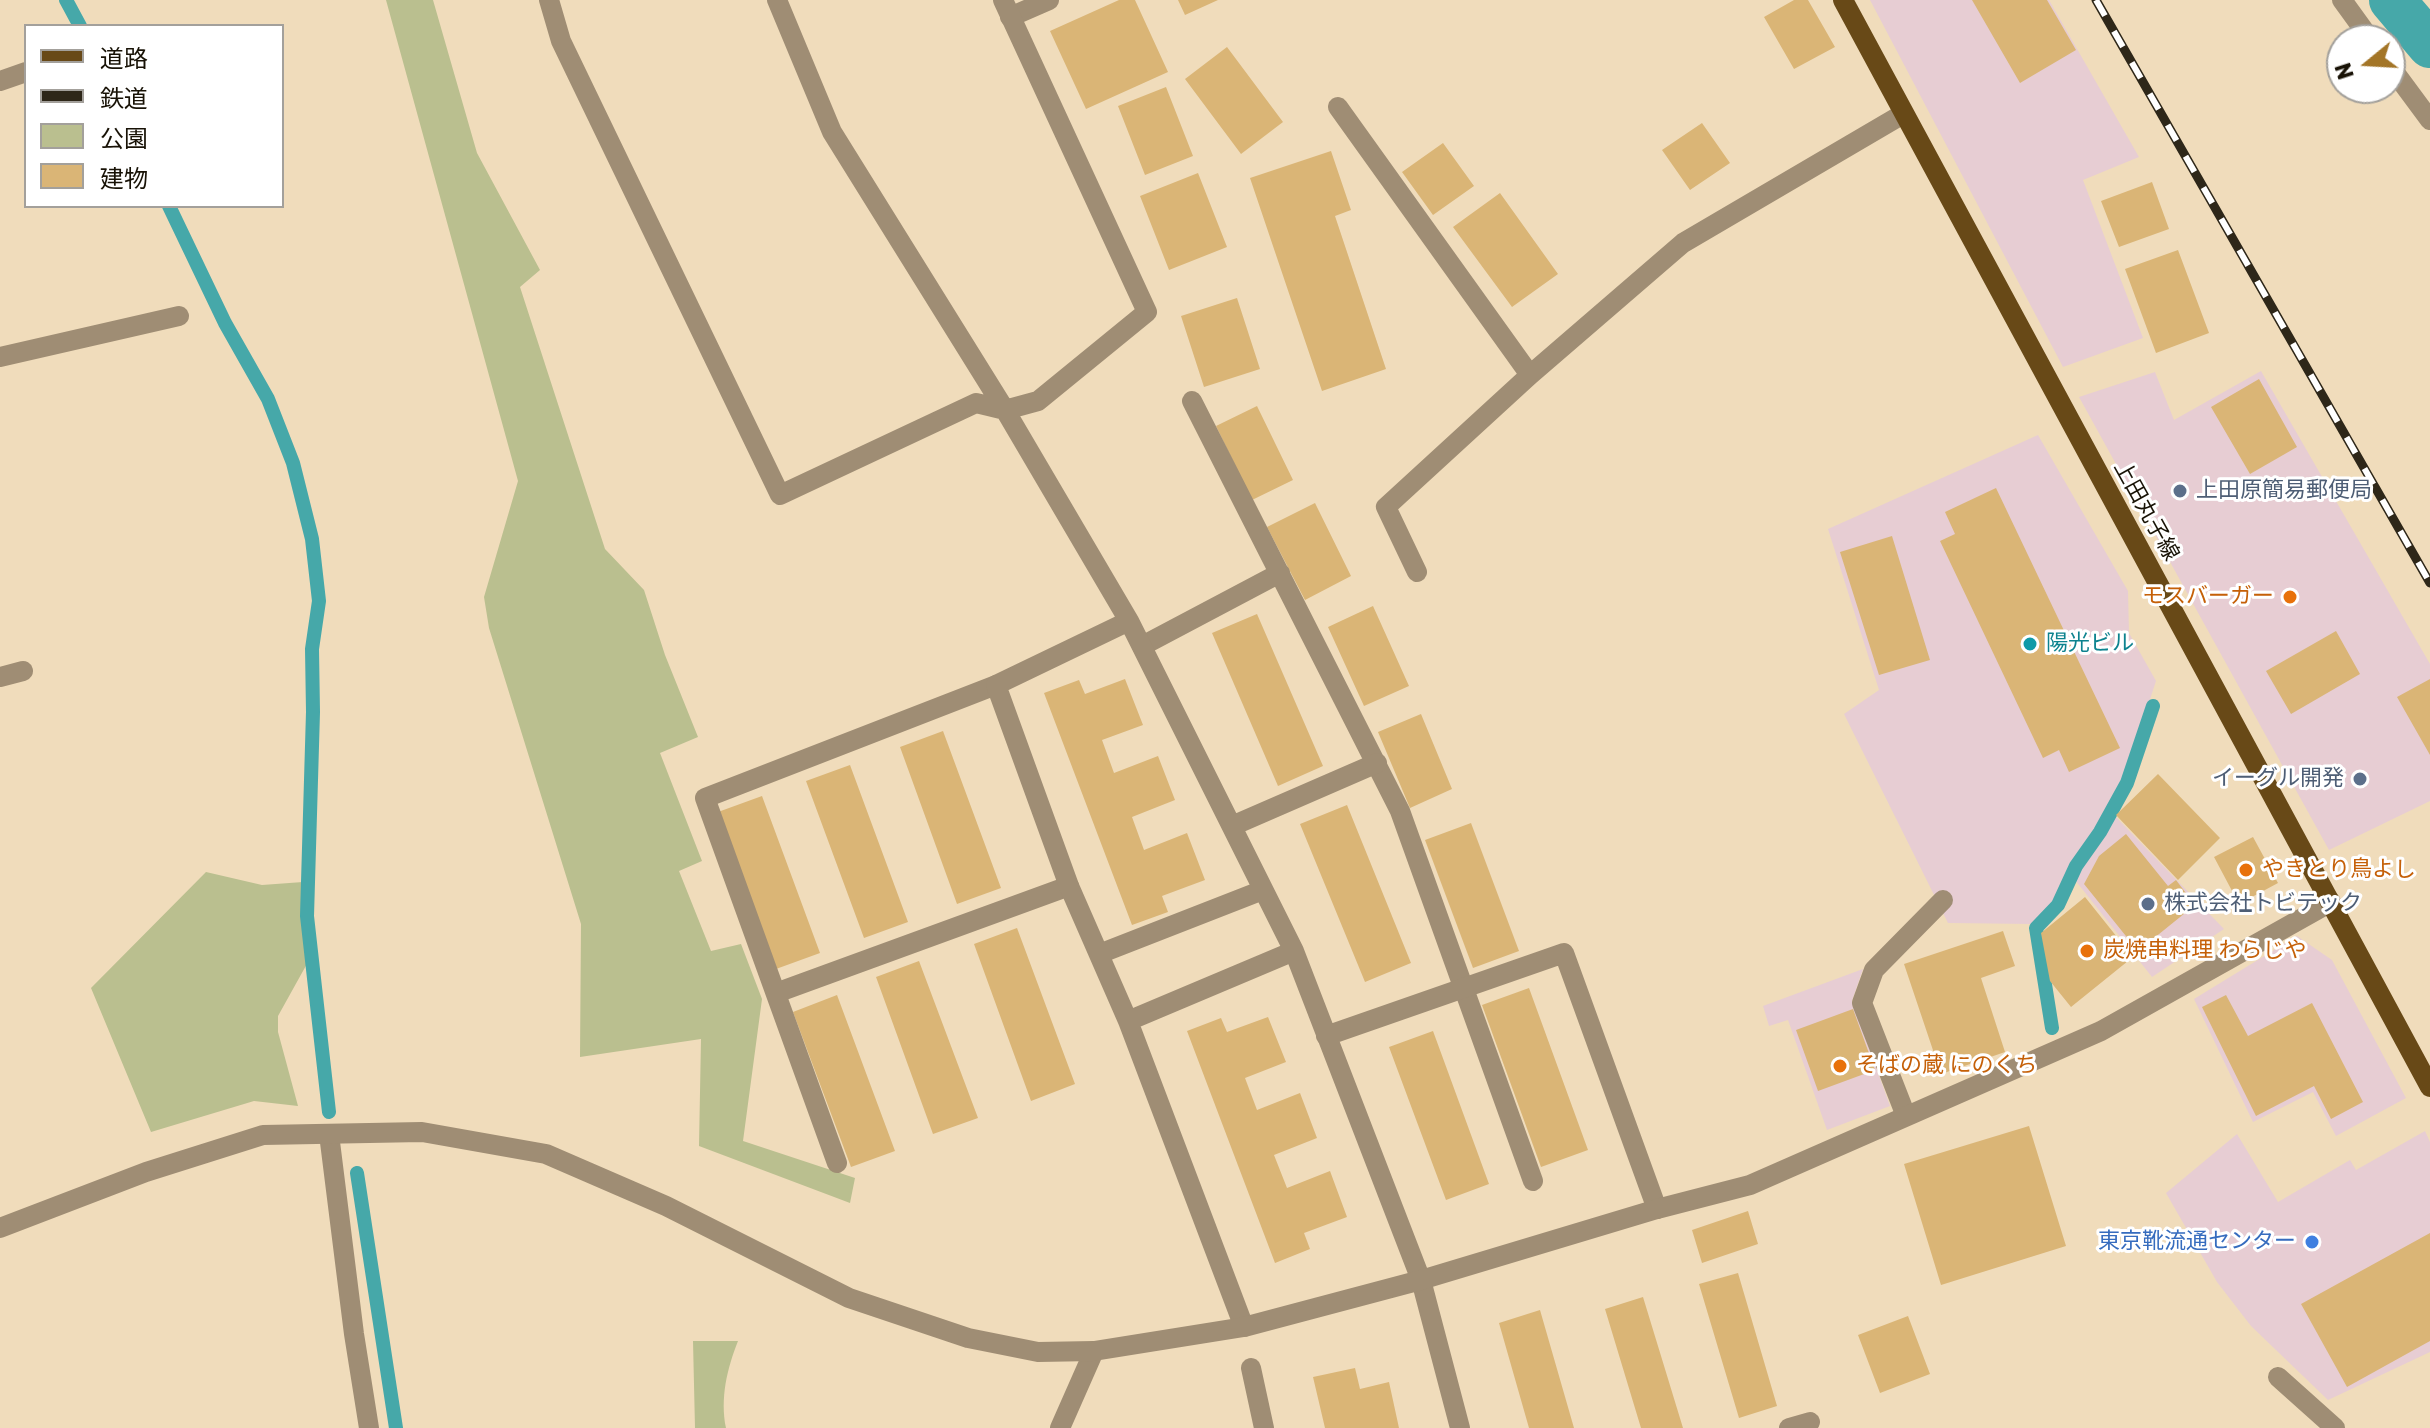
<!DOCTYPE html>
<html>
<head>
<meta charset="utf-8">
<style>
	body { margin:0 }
	#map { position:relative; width:2430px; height:1428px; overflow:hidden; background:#f0dcbb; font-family:Rubik,"Noto Sans JP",sans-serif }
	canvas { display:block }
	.legend { position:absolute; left:24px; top:24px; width:260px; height:184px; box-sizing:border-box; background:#fff; border:2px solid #a3a09b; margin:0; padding:10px 14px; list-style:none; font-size:24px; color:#181206 }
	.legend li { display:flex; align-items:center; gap:16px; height:40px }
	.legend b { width:40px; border:2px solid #a3a09b }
	.north { position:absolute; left:2326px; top:24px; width:80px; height:80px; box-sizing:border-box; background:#fff; border:2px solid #a3a09b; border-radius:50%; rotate:252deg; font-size:22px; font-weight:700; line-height:32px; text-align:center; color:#181206 }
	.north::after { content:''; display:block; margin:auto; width:28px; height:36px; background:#a37527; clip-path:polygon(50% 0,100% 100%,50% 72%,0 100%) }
</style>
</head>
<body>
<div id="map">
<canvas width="2430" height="1428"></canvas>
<ul class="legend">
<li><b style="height:10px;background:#684917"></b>道路</li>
<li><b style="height:10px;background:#2e2719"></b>鉄道</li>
<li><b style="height:22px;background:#babf8f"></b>公園</li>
<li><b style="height:22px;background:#dab576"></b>建物</li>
</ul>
<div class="north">N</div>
</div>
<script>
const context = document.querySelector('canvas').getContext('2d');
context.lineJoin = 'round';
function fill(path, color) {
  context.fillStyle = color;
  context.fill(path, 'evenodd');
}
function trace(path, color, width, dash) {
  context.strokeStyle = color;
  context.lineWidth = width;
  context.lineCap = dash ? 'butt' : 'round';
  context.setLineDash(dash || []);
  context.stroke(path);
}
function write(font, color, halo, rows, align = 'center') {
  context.font = font + ' Rubik,"Noto Sans JP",sans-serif';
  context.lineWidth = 6;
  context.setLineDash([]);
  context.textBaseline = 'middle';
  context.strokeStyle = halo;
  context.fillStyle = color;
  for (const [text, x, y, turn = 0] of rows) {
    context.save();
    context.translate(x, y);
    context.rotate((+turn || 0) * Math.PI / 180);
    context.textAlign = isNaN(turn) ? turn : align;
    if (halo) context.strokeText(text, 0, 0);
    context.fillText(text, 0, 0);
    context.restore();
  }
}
const commercial = new Path2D(`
	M1870,0H2049L2139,157L2083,180L2143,338L2063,367Z
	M2261,371L2430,664V801L2329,850L2079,397L2155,372L2174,420Z
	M2038,435L2128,591L2129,633L2156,681L2123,781L2095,830L2072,863L2050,907L2032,924L1948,923L1844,714L1879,690L1828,529Z
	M2115,816L2224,929L2152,977L2075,880L2081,867Z
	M2297,936L2332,960L2406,1098L2336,1136L2313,1092L2253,1122L2194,999Z
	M1863,969L1852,1001L1890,1106L1827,1130L1788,1020L1769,1026L1763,1006Z
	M2425,1131L2430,1142V1352L2328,1400L2251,1326L2217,1282L2166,1193L2237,1134L2278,1202L2350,1160L2356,1170Z`);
const green = new Path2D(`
	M386,0H433L477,153L540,270L520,287L605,549L644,590L665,655L698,737L660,753L702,861L679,871L711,951L741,944L762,999L743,1141L855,1178L850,1203L699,1146L701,1039L580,1057L581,924L489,628L484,597L518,481Z
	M206,872L262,885L303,882L308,962L278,1016V1032L298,1106L254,1101L151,1132L91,988Z
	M693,1341H738C727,1369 720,1398 726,1428H695Z`);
const stream = new Path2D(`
	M66,0L80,26
	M169,206L225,323L268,399L293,463L312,539L319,601L312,649L313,712L307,916L329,1112
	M2052,1028L2036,928L2058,905L2076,866L2100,832L2127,783L2153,706
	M357,1173L396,1428`);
const canal = new Path2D(`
	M2392,0L2430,45`);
const building = new Path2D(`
	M1119,0H1135L1168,72L1086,109L1050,31Z
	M1178,0H1218L1185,15Z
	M1794,0H1808L1835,47L1794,69L1764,17Z
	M1972,0H2047L2076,50L2020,83Z
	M1227,47L1283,122L1241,154L1185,79Z
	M1166,87L1193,156L1145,175L1118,106Z
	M1702,123L1730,163L1690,190L1662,150Z
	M1443,143L1474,186L1433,215L1402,172Z
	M1331,151L1351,210L1335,216L1386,369L1322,391L1250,178Z
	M1198,173L1227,247L1169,270L1140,196Z
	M2152,182L2169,229L2119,247L2101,201Z
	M1500,193L1558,274L1512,307L1453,227Z
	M2178,250L2209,333L2156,353L2125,269Z
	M1237,298L1260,369L1204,387L1181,316Z
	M2259,379L2297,447L2250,474L2211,407Z
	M1257,406L1293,480L1252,500L1216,426Z
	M1996,488L2120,748L2069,772L2059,750L2043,758L1940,541L1955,534L1945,512Z
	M1315,503L1351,576L1305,600L1267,527Z
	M1892,536L1930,660L1879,675L1840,552Z
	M1373,606L1409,686L1364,706L1328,627Z
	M1257,614L1323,766L1278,786L1212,633Z
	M2336,631L2360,674L2291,714L2266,671Z
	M1125,679L1143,725L1102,740L1114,773L1158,756L1175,800L1132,817L1144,850L1187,833L1205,880L1162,896L1168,912L1132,925L1044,693L1079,680L1085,694Z
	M2430,679V755L2397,697Z
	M1421,714L1452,789L1410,808L1378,732Z
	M943,731L1001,888L957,904L900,747Z
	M850,765L908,922L864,938L806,781Z
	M2158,774L2220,838L2178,880L2116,815Z
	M762,796L820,953L776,969L718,812Z
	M1347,805L1411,963L1365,982L1300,824Z
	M1471,823L1519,951L1473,968L1425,840Z
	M2126,834L2168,886L2176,880L2195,905L2138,951L2084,884L2099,856Z
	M2253,837L2278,883L2239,904L2214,857Z
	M2085,897L2133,957L2071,1007L2050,981L2041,933Z
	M1017,928L1075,1084L1031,1101L974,944Z
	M2003,931L2015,966L1981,978L2005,1052L1941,1074L1904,964Z
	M919,961L978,1118L933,1134L876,977Z
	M1529,988L1588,1150L1541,1167L1482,1005Z
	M837,995L895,1151L851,1167L793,1012Z
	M2226,995L2248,1036L2312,1003L2363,1102L2331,1119L2314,1086L2256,1116L2202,1007Z
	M1853,1009L1875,1070L1818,1091L1796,1030Z
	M1268,1017L1286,1062L1245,1078L1257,1110L1300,1093L1317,1138L1274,1155L1287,1188L1330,1171L1347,1217L1304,1233L1310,1249L1275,1263L1187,1031L1221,1018L1227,1032Z
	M1433,1031L1489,1184L1446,1200L1389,1047Z
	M2029,1126L2066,1246L1941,1285L1904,1164Z
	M1748,1211L1758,1244L1702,1263L1692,1230Z
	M2430,1233V1341L2347,1387L2301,1304Z
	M1738,1273L1777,1406L1739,1418L1699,1284Z
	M1643,1297L1683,1428H1641L1605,1309Z
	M1540,1310L1574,1428H1529L1499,1323Z
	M1908,1316L1930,1374L1880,1393L1858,1335Z
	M1355,1368L1360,1389L1389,1382L1399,1428H1325L1313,1377Z`);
const service = new Path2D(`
	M1010,17L1049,0
	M0,357L179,316
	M1192,401L1400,811L1533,1181
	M1142,646L1280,573
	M776,993L1069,886
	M1906,1116L1862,1003L1874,970L1943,900
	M837,1163L705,798L996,685`);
const minor = new Path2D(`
	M549,0L561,41L780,495L976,403L1005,410L1038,401L1147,312L1003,0
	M777,0L832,132L1005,410L1129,621L1294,951L1421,1280L1460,1428
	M0,81L26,72
	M1338,107L1530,375
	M1417,572L1386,507L1530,375L1683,243L1903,114
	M1129,621L996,685L1069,886L1128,1021L1244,1327
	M0,677L23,671
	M1232,826L1377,763
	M1099,954L1263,890
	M1128,1021L1294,951
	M1326,1036L1564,953L1657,1209
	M329,1134L354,1334L369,1428
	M1251,1368L1264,1428
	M2278,1377L2335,1428
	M1060,1428L1094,1351
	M1789,1428L1810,1422`);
const tertiary = new Path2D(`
	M2342,0L2371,40
	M2390,66L2430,120
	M0,1228L146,1172L263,1135L422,1132L546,1154L666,1206L849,1298L968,1338L1038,1352L1094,1351L1244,1327L1421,1280L1657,1209L1750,1185L2101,1031L2331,902`);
const primary = new Path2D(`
	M1843,0L2430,1087`);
const rail = new Path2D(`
	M2096,0L2430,583`);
const markers = [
	[2180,491,8,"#5c6f8a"],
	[2290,597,8,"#e8710a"],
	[2030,644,8,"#0f9aa8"],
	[2360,779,8,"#5c6f8a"],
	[2246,870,8,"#e8710a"],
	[2148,904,8,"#5c6f8a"],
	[2087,951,8,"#e8710a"],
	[1840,1066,8,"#e8710a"],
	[2312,1242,8,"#3f7fe0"]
];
const serviceNames = [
	["上田原簡易郵便局",2196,491],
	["イーグル開発",2344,779,"right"],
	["株式会社トビテック",2164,904]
];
const streetNames = [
	["上田丸子線",2146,511,61]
];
const foodNames = [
	["モスバーガー",2274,597,"right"],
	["やきとり鳥よし",2262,870],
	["炭焼串料理 わらじや",2103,951],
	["そばの蔵 にのくち",1856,1066]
];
const cultureNames = [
	["陽光ビル",2046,644]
];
const shopNames = [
	["東京靴流通センター",2296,1242]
];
fill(commercial, '#e7cdd3');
fill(green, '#babf8f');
trace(stream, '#46a8a9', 14);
trace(canal, '#46a8a9', 46);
fill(building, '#dab576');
trace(service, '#9f8d74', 20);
trace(minor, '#9f8d74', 20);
trace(tertiary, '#9f8d74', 20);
trace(primary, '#684917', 20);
trace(rail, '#2e2719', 9);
trace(rail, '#fff', 6, [18]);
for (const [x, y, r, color] of markers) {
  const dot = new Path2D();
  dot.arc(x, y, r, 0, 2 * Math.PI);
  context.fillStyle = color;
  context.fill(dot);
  trace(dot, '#fff', 3);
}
write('22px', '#4e5e75', '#fff', serviceNames, 'left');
write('22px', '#181206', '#fff', streetNames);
write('22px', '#c56008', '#fff', foodNames, 'left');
write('22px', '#0d838f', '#fff', cultureNames, 'left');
write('22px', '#366cbe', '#fff', shopNames, 'right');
</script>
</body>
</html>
